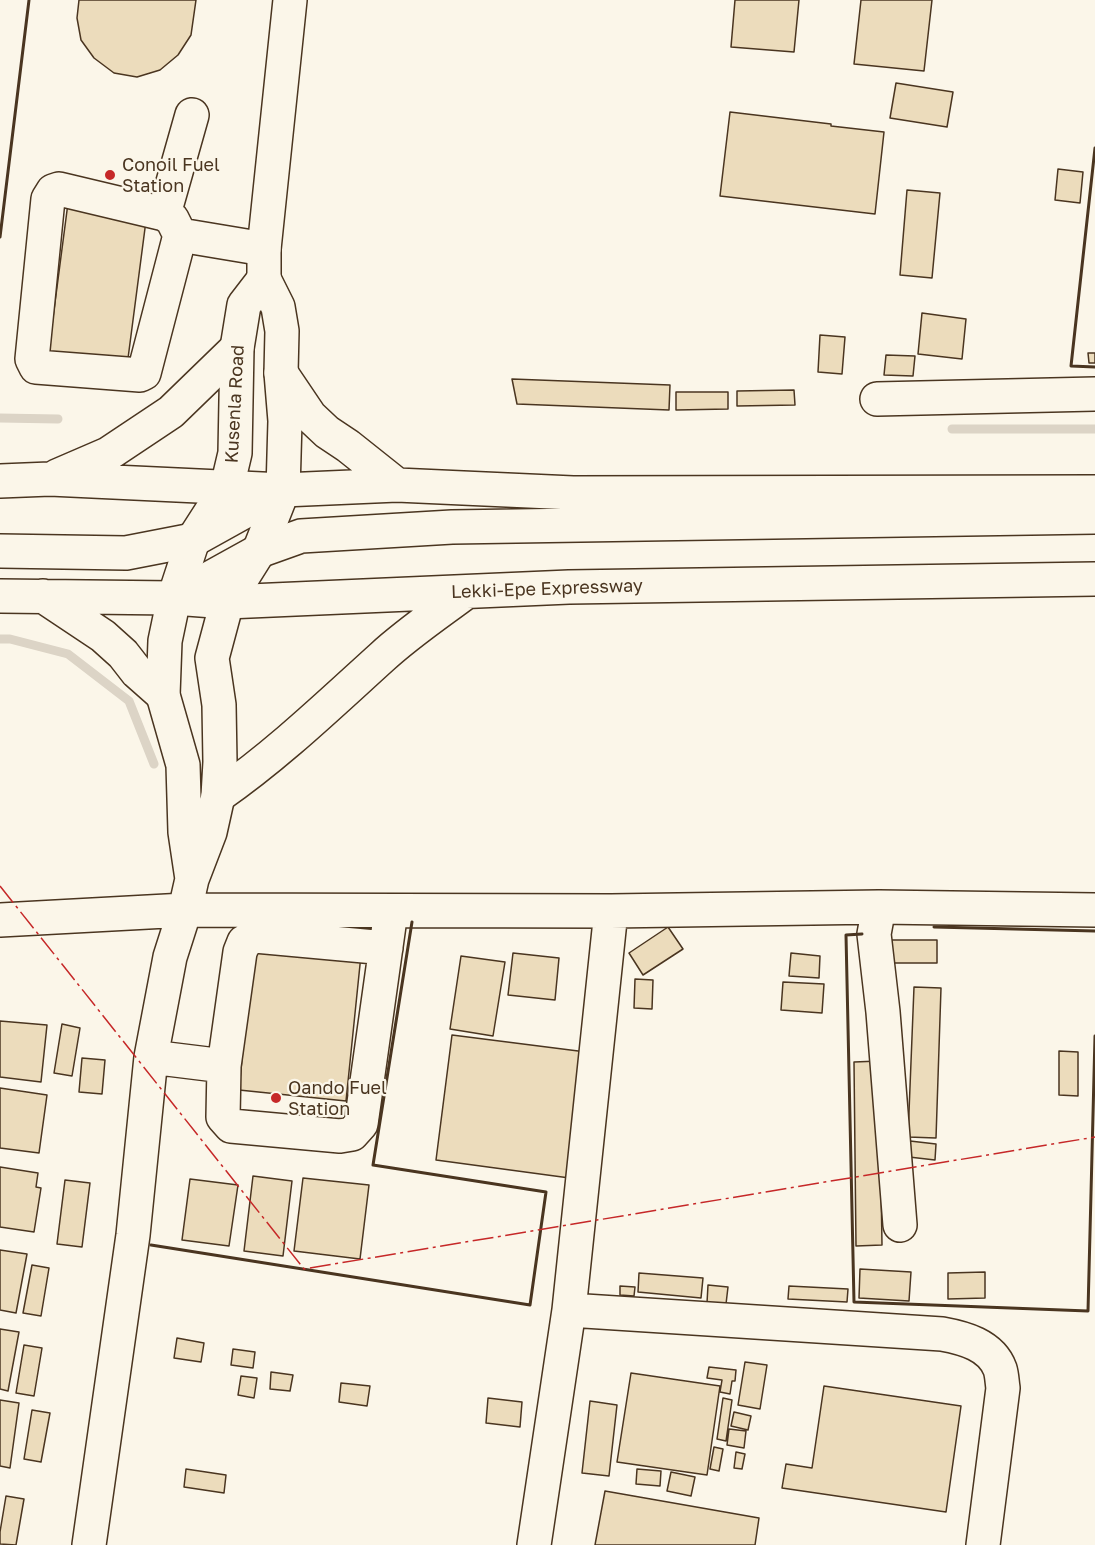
<!DOCTYPE html>
<html>
<head>
<meta charset="utf-8">
<style>
	body { margin:0 }
	canvas { display:block; background:#fbf6e9 }
</style>
</head>
<body>
<canvas width="1095" height="1545"></canvas>
<script>
const context = document.querySelector('canvas').getContext('2d');
context.lineJoin = 'round';
function trace(path, color, width, dash) {
  context.strokeStyle = color;
  context.lineWidth = width;
  context.lineCap = dash ? 'butt' : 'round';
  context.setLineDash(dash || []);
  context.stroke(path);
}
function fill(path, color) {
  context.fillStyle = color;
  context.fill(path, 'evenodd');
}
function write(font, color, halo, rows, align = 'center') {
  context.font = font + ' "Golos Text",sans-serif';
  context.lineWidth = 4.5;
  context.setLineDash([]);
  context.textBaseline = 'middle';
  context.strokeStyle = halo;
  context.fillStyle = color;
  for (const [text, x, y, turn = 0] of rows) {
    context.save();
    context.translate(x, y);
    context.rotate((+turn || 0) * Math.PI / 180);
    context.textAlign = isNaN(turn) ? turn : align;
    if (halo) context.strokeText(text, 0, 0);
    context.fillText(text, 0, 0);
    context.restore();
  }
}
const stream = new Path2D(`
	M0,418L58,419
	M952,429H1095
	M0,639H10L68,654L129,701L154,764`);
const building = new Path2D(`
	M79,0H196L191,35L178,55L160,70L137,77L114,73L94,58L81,40L77,18Z
	M735,0H799L794,52L731,47Z
	M861,0H932L924,71L854,64Z
	M896,83L953,92L947,127L890,118Z
	M730,112L831,124V126L884,132L875,214L720,196Z
	M1058,169L1083,172L1080,203L1055,200Z
	M907,190L940,193L932,278L900,275Z
	M68,203L147,213L127,366L48,356Z
	M922,313L966,319L962,359L918,354Z
	M820,335L845,337L842,374L818,372Z
	M1088,353H1095V363H1089Z
	M886,355L915,356L913,376L884,375Z
	M512,379L670,385L669,410L517,404Z
	M794,390L795,405L737,406V391Z
	M676,392H728V409L676,410Z
	M668,927L683,949L643,975L629,953Z
	M888,940H937V963H888Z
	M253,944L361,955L346,1101L239,1090Z
	M513,953L559,958L555,1000L508,995Z
	M791,953L820,956L819,978L789,976Z
	M461,956L505,962L493,1036L450,1029Z
	M635,979L653,980L652,1009L634,1008Z
	M783,982L824,984L822,1013L781,1010Z
	M914,987L941,988L936,1138L908,1137Z
	M0,1021L47,1025L41,1082L0,1077Z
	M62,1024L80,1028L72,1076L54,1073Z
	M452,1035L594,1053L577,1179L436,1160Z
	M1059,1051L1078,1052V1096L1059,1095Z
	M82,1058L105,1060L102,1094L79,1092Z
	M879,1061L882,1245L856,1246L854,1062Z
	M0,1088L47,1095L39,1153L0,1148Z
	M910,1141L936,1144L935,1160L909,1157Z
	M0,1167L38,1173L36,1187L41,1188L34,1232L0,1227Z
	M253,1176L292,1181L283,1256L244,1251Z
	M303,1178L369,1185L360,1259L294,1251Z
	M190,1179L238,1185L229,1246L182,1240Z
	M65,1180L90,1183L82,1247L57,1244Z
	M0,1250L27,1254L16,1313L0,1310Z
	M32,1265L49,1268L41,1316L23,1313Z
	M860,1269L911,1272L909,1301L859,1298Z
	M985,1272V1298L948,1299V1273Z
	M639,1273L703,1278L701,1298L638,1292Z
	M708,1285L728,1287L726,1304L707,1303Z
	M620,1286L635,1287L634,1296L620,1295Z
	M789,1286L848,1289L847,1302L788,1299Z
	M0,1329L19,1332L8,1391L0,1389Z
	M177,1338L204,1343L201,1362L174,1358Z
	M24,1345L42,1348L34,1396L16,1393Z
	M233,1349L255,1352L253,1368L231,1365Z
	M745,1362L767,1365L760,1409L738,1405Z
	M709,1367L736,1370L735,1381H732L730,1394L720,1392L722,1380L707,1378Z
	M271,1372L293,1375L290,1391L270,1389Z
	M631,1373L720,1386L707,1475L617,1462Z
	M241,1376L257,1378L254,1398L238,1395Z
	M341,1383L370,1386L367,1406L339,1402Z
	M824,1386L961,1406L946,1512L782,1488L786,1464L812,1468Z
	M488,1398L522,1402L520,1427L486,1423Z
	M723,1398L732,1400L726,1441L717,1439Z
	M0,1400L19,1403L10,1468L0,1466Z
	M590,1401L617,1405L609,1476L582,1473Z
	M32,1410L50,1413L41,1462L24,1459Z
	M734,1412L751,1416L748,1430L731,1426Z
	M729,1429L746,1431L744,1448L727,1445Z
	M714,1447L723,1449L719,1471L710,1469Z
	M736,1452L745,1454L742,1469L734,1468Z
	M186,1469L226,1475L224,1493L184,1487Z
	M637,1469L661,1471L660,1486L636,1484Z
	M671,1472L695,1477L691,1496L667,1491Z
	M605,1491L759,1518L755,1545H595Z
	M6,1496L24,1499L16,1545L0,1544V1532Z`);
const minor = new Path2D(`
	M59,189L164,214L172,219L180,235L144,373L140,375L36,367L32,359L48,199L53,191Z
	M164,214L192,115
	M180,235L264,249
	M877,399L1095,394
	M879,907L874,934L883,1012L900,1225
	M0,920L185,910L611,911L879,907L1095,910
	M151,1057L224,1066L223,1117L231,1126L340,1136L352,1134L361,1124L391,911
	M224,1066L240,952L244,942L255,936L386,948
	M569,1310L942,1334C964,1338 991,1345 1000,1369C1002,1375 1002,1382 1003,1388L983,1545
	M89,1545L133,1235L151,1057L170,957L185,910L192,879L210,832L218,796L220,762L219,705L212,658L227,602L259,551L283,490L285,421L281,373L282,331L278,307L264,279L244,305L237,348L235,453L227,487L193,540L174,598L165,641L163,695L183,765L185,832L192,879
	M534,1545L569,1310L611,911`);
const major = new Path2D(`
	M264,279V249L290,0`);
const highway = new Path2D(`
	M281,373L310,416L327,432L348,446L397,485
	M57,476L108,454L171,412L237,348
	M0,481L50,479L283,490L397,485L573,493L1095,492
	M0,551L126,553L193,540L283,490
	M0,596L174,598L227,602L569,587L1095,579
	M43,596L103,636L123,654L137,672L163,695
	M174,598L259,551L301,536L452,527L1095,517
	M218,796C277,755 329,705 382,657C408,633 438,613 466,592`);
const wall = new Path2D(`
	M1095,148L1071,366L1095,367
	M0,237L29,0
	M934,927L1095,931
	M862,934L846,935L854,1302L1088,1311L1095,1036
	M151,1245L530,1305L546,1192L373,1165L412,922`);
const power = new Path2D(`
	M0,886L304,1269L1095,1137`);
const markers = [
	[110,175,6,"#c62828"],
	[276,1098,6,"#c62828"]
];
const poiNames = [
	["Conoil Fuel",122,165],
	["Station",122,186],
	["Oando Fuel",288,1088],
	["Station",288,1109]
];
const streetNames = [
	["Kusenla Road",235,404,-87],
	["Lekki-Epe Expressway",547,589,-2]
];
trace(stream, '#dcd4c6', 9);
fill(building, '#ecdcbc');
trace(building, '#4a3520', 1.5);
trace(minor, '#4a3520', 36);
trace(major, '#4a3520', 36);
trace(highway, '#4a3520', 36);
trace(minor, '#fbf6e9', 33);
trace(major, '#fbf6e9', 33);
trace(highway, '#fbf6e9', 33);
trace(wall, '#4a3520', 3);
trace(power, '#c62828', 1.5, [21, 4.5, 3, 4.5]);
for (const [x, y, r, color] of markers) {
  const dot = new Path2D();
  dot.arc(x, y, r, 0, 2 * Math.PI);
  context.fillStyle = color;
  context.fill(dot);
  trace(dot, '#fbf6e9', 2);
}
write('18px', '#4a3520', '#fbf6e9', poiNames, 'left');
write('18px', '#4a3520', '#fbf6e9', streetNames);
</script>
</body>
</html>
